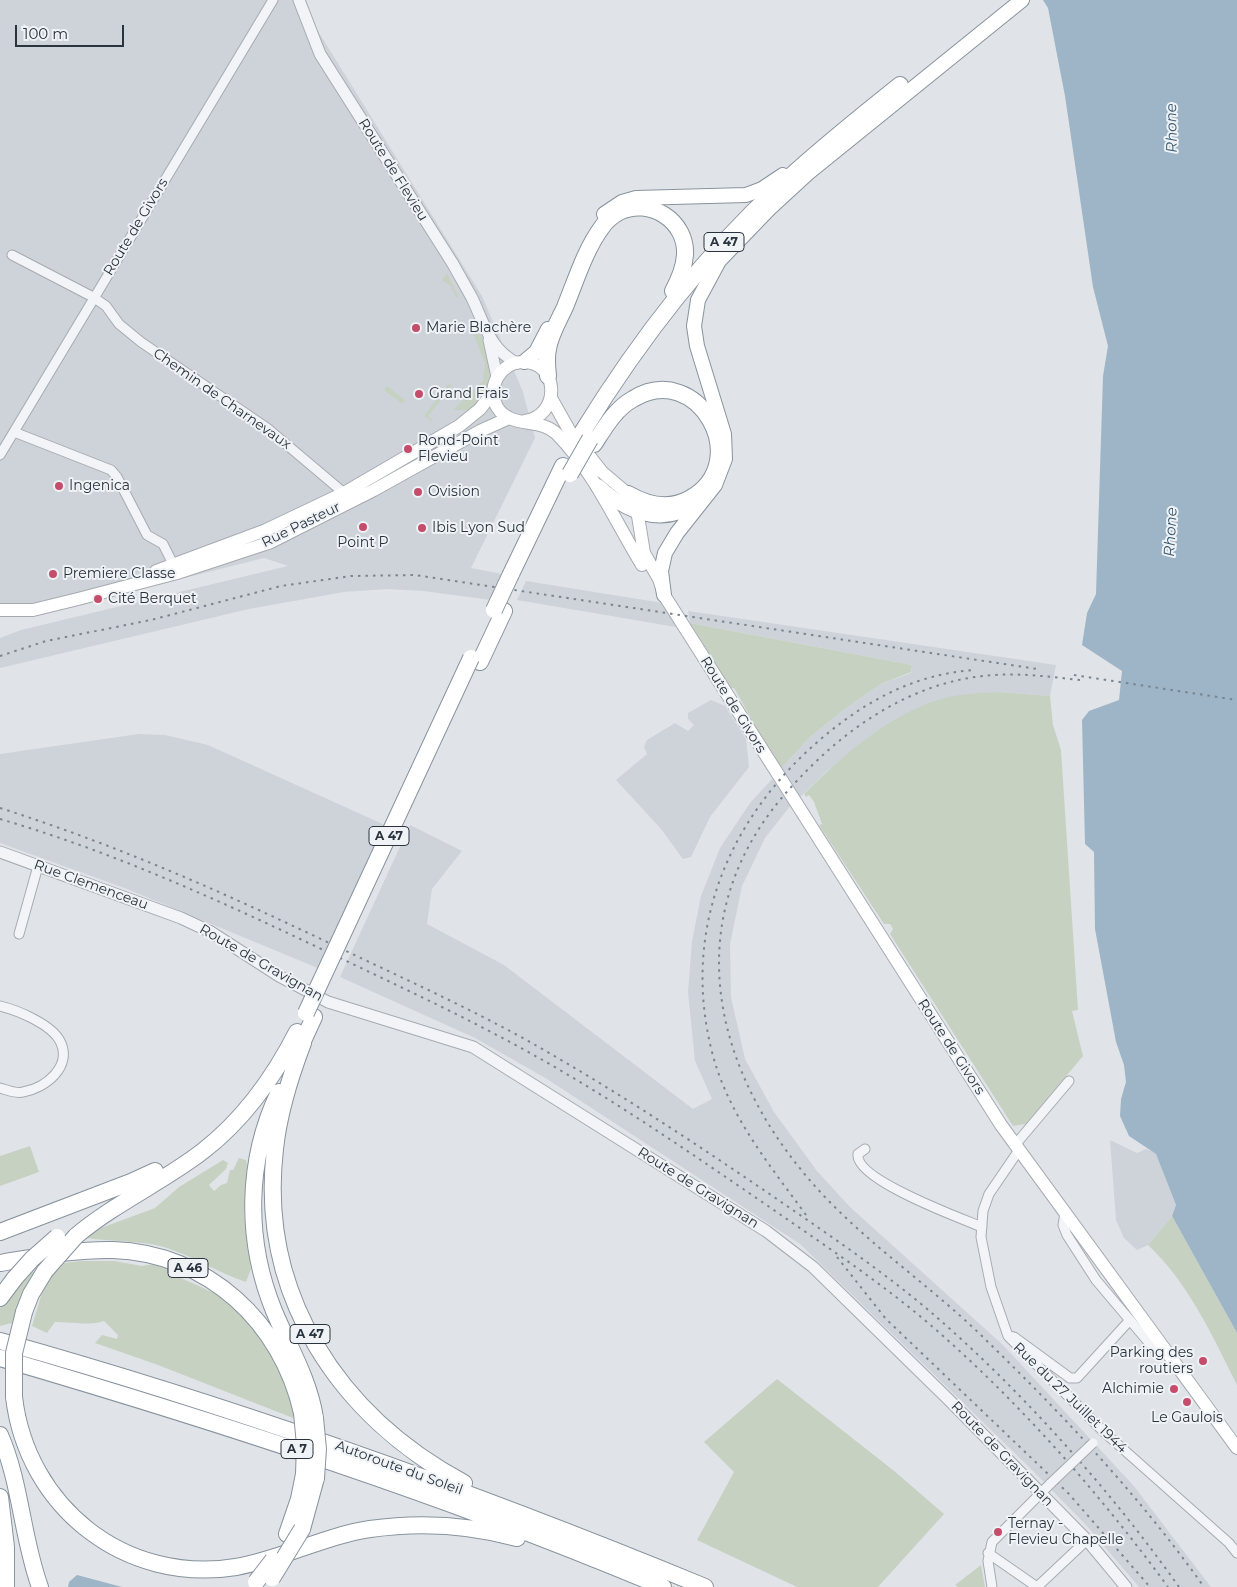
<!DOCTYPE html>
<html>
<head>
<meta charset="utf-8">
<style>
	body { margin:0 }
	#map { position:relative; width:1237px; height:1587px; overflow:hidden; background:#e0e4e8; font-family:Montserrat,sans-serif }
	canvas { display:block }
	.scale { position:absolute; left:15px; top:25px; width:109px; height:22px; box-sizing:border-box; border:2px solid #2a333e; border-top:0; padding-left:6px; font-size:15px; line-height:18px; white-space:nowrap; color:#2a333e; -webkit-text-stroke:4px #eff3f6; paint-order:stroke }
</style>
</head>
<body>
<div id="map">
<canvas width="1237" height="1587"></canvas>
<div class="scale">100 m</div>
</div>
<script>
const context = document.querySelector('canvas').getContext('2d');
context.lineJoin = 'round';
function fill(path, color) {
  context.fillStyle = color;
  context.fill(path, 'evenodd');
}
function trace(path, color, width, dash) {
  context.strokeStyle = color;
  context.lineWidth = width;
  context.lineCap = dash ? 'butt' : 'round';
  context.setLineDash(dash || []);
  context.stroke(path);
}
function write(font, color, halo, rows, align = 'center') {
  context.font = font + ' Montserrat,sans-serif';
  context.lineWidth = 4;
  context.setLineDash([]);
  context.textBaseline = 'middle';
  context.strokeStyle = halo;
  context.fillStyle = color;
  for (const [text, x, y, turn = 0] of rows) {
    context.save();
    context.translate(x, y);
    context.rotate((+turn || 0) * Math.PI / 180);
    context.textAlign = isNaN(turn) ? turn : align;
    if (halo) context.strokeText(text, 0, 0);
    context.fillText(text, 0, 0);
    context.restore();
  }
}
const built = new Path2D(`
	M0,0H303L313,23L482,296L523,392L535,438L471,568L502,574L491,600L423,591L387,589L344,592L249,609L0,668V638L21,630L288,566L264,558L41,614L0,611Z
	M526,581L663,603L676,627L517,600Z
	M688,611L1056,665L1050,696L999,692L935,701L908,713L878,731L826,772L798,799L780,770L809,738L846,708L881,684L911,673L912,665L690,623Z
	M711,700L725,706L746,739L749,767L710,817L691,857L683,859L661,829L616,780L647,754L644,747L647,740L675,723L688,731L694,725L688,719V713Z
	M139,734L165,735L208,745L387,826L320,969L127,889L0,843V754Z
	M772,779L791,805L765,838L742,886L730,944L731,997L745,1059L774,1112L817,1171L850,1207L1003,1345L1133,1485L1211,1587H1139L1086,1525L1031,1469L800,1244L547,1079L475,1038L340,977L410,825L462,851L432,889L427,924L504,965L693,1109L712,1099L695,1061L688,992L692,941L701,896L720,848L750,803Z
	M1110,1140L1137,1153L1146,1149L1156,1153L1176,1205L1172,1216L1148,1245L1137,1250L1124,1238L1116,1220Z`);
const green = new Path2D(`
	M447,273L459,298L455,296L451,286L442,280L416,317Z
	M472,320L475,321L492,361V370L490,371C488,387 482,398 470,410H453L483,381L485,363L468,321Z
	M449,383L452,386L428,416L432,420L431,421L424,416Z
	M387,386L405,400L402,404L384,390Z
	M690,623L912,665L911,672L881,684L846,708L809,738L780,770L734,688H731Z
	M999,692L1050,696L1053,725L1061,750L1078,1010L1072,1011L1083,1056L1026,1124L1013,1126L890,934L893,929L890,924H884L819,825L822,824L814,802L809,795L806,797L804,794C841,757 884,719 934,701C955,694 977,693 999,692Z
	M30,1146L39,1172L0,1186V1156Z
	M239,1158L246,1160L247,1165L244,1215L251,1269L246,1282C218,1273 193,1256 164,1247C139,1240 113,1242 87,1238L93,1231L155,1208L179,1187L223,1160L228,1163L226,1169L209,1185L214,1191L221,1185L227,1183L230,1170H233Z
	M1172,1216L1237,1333V1385C1213,1337 1188,1282 1148,1245Z
	M80,1261H115L142,1266L154,1264L168,1269L172,1274C191,1283 214,1291 231,1304C265,1331 286,1375 294,1417L293,1418L158,1365L95,1343L102,1335L117,1339L118,1335L104,1321C89,1326 72,1322 55,1322L47,1333L32,1326L44,1286L59,1264Z
	M26,1272H35L20,1300L12,1323L0,1326V1308Z
	M777,1379L893,1470L944,1514L878,1587H797L697,1540L734,1472L704,1442Z
	M981,1565L985,1587H958L955,1585Z`);
const water = new Path2D(`
	M1043,0H1237V1333L1172,1216L1176,1205L1156,1154L1129,1136L1120,1116L1121,1099L1126,1082L1124,1065L1116,1042L1095,929L1094,852L1085,844L1082,720L1089,711L1119,700L1122,671L1082,645L1087,613L1096,594L1103,376L1108,346L1093,287L1065,96L1048,8Z
	M77,1575L122,1587H68L69,1582Z`);
const minor = new Path2D(`
	M12,255L93,297L106,306L119,324L141,342L267,428L344,493L347,497
	M14,432L111,470L117,477L147,535L163,544L175,568
	M0,455L273,0
	M19,934L38,866
	M0,1006C17,1010 51,1024 60,1041C73,1066 46,1088 23,1092C16,1094 7,1090 0,1088
	M1015,1145L1069,1081
	M865,1149L858,1154C854,1179 960,1218 982,1227
	M1019,1150L989,1194L983,1211L981,1237L991,1287L1008,1336L1105,1433L1229,1543L1237,1553
	M1065,1213L1063,1225L1067,1235L1096,1280L1156,1351H1166
	M1010,1336L1014,1337L1070,1378H1077L1129,1321
	M988,1553L1037,1587
	M992,1587L988,1561L992,1542L1051,1483
	M1037,1587L1087,1540`);
const tertiary = new Path2D(`
	M299,0L320,54L453,264C459,275 466,287 472,298C484,323 490,350 517,363
	M489,340L497,377
	M0,852L181,918L211,932L279,976L328,1002L473,1047L766,1231L813,1267L949,1400L1087,1540L1126,1587`);
const secondary = new Path2D(`
	M551,398L569,430L602,472L628,494L638,516L644,553L659,579L664,595L1001,1125L1237,1448
	M525,421C561,416 560,361 522,362C500,363 486,388 497,407C510,429 540,417 557,434C594,472 615,521 642,565
	M156,571L266,530L344,493L459,426L480,409L493,392
	M0,610H33L78,599L177,573L271,542L374,490L480,431L509,418`);
const trunk = new Path2D(`
	M604,214L622,202L636,198L746,195L762,189L783,175
	M524,362L536,352L548,329
	M598,486C626,512 661,527 696,504
	M664,595L661,571L665,553L677,533L715,485L725,459L724,434L697,346L694,326L698,300L719,261L771,207L808,173L1022,0`);
const motorway = new Path2D(`
	M548,376C547,367 546,358 548,349C550,335 559,320 565,307C576,280 585,250 602,227C606,221 612,216 619,212C650,197 687,221 685,255C684,268 679,280 673,291
	M583,431C638,342 701,259 778,188C817,151 859,118 900,85
	M594,444C605,427 615,409 633,399C698,359 756,463 689,499C669,510 647,505 628,494
	M511,574L563,466
	M480,662L504,611
	M303,1043C290,1077 279,1112 275,1149C258,1295 339,1416 464,1483
	M298,1052L314,1017
	M279,1092C246,1161 245,1240 274,1311C289,1347 309,1379 315,1418
	M0,1232L131,1182L155,1171
	M76,1236C115,1203 163,1182 203,1151C243,1120 274,1077 297,1032
	M0,1263C37,1257 76,1249 113,1250C208,1253 282,1323 302,1413
	M0,1298L15,1278
	M24,1312L31,1294L45,1271
	M0,1341C240,1408 474,1492 705,1587
	M0,1358C225,1424 447,1496 663,1587
	M14,1397C27,1507 125,1585 236,1567C282,1559 324,1536 370,1529C418,1522 470,1525 517,1538
	M0,1435C21,1483 22,1538 40,1587
	M0,1497L6,1547V1587
	M302,1529L316,1478
	M287,1534L299,1499L304,1474`);
const rail = new Path2D(`
	M0,656L46,641L151,620L281,586L351,576L415,575L1037,669
	M1074,675L1237,700
	M1080,680C1051,677 1023,673 994,675C914,680 846,727 794,784C672,914 711,1076 824,1196C874,1249 936,1290 988,1342C1066,1418 1141,1498 1204,1587
	M0,808C123,847 231,896 346,951C405,979 464,1006 521,1037C607,1085 689,1139 771,1195C826,1233 883,1271 933,1314C1022,1391 1112,1492 1179,1587
	M0,819C117,853 227,904 336,956C407,990 478,1023 546,1062C623,1106 695,1156 768,1206C824,1245 882,1283 934,1328C1021,1404 1100,1494 1168,1587
	M806,1215C769,1164 728,1115 712,1052C681,930 728,818 822,738C867,700 915,674 975,670
	M837,1257L886,1319L1069,1494L1150,1587`);
const minorBridge = new Path2D(`
	M1051,1483L1093,1443`);
const motorwayBridge = new Path2D(`
	M570,474L590,439
	M494,610L511,574
	M306,1013L471,658
	M45,1271L76,1236
	M15,1278L32,1259L57,1237
	M14,1397V1353L24,1312
	M302,1413L305,1445L304,1474
	M315,1418L318,1449L316,1478
	M272,1578L302,1529
	M256,1582L273,1560`);
const markers = [
	[416,328,5,"#c54d6c"],
	[419,394,5,"#c54d6c"],
	[408,449,5,"#c54d6c"],
	[59,486,5,"#c54d6c"],
	[418,492,5,"#c54d6c"],
	[363,527,5,"#c54d6c"],
	[422,528,5,"#c54d6c"],
	[53,574,5,"#c54d6c"],
	[98,599,5,"#c54d6c"],
	[1203,1361,5,"#c54d6c"],
	[1174,1389,5,"#c54d6c"],
	[1187,1402,5,"#c54d6c"],
	[998,1532,5,"#c54d6c"]
];
const shields = [
	[724,242,40],
	[389,836,40],
	[188,1268,40],
	[310,1334,40],
	[297,1449,32]
];
const shieldNames = [
	["A 47",724,242],
	["A 47",389,836],
	["A 46",188,1268],
	["A 47",310,1334],
	["A 7",297,1449]
];
const streetNames = [
	["Route de Flevieu",393,170,58],
	["Route de Givors",136,227,-59],
	["Chemin de Charnevaux",222,399,35],
	["Rue Pasteur",301,525,-26],
	["Route de Givors",733,705,58],
	["Rue Clemenceau",91,885,20],
	["Route de Gravignan",261,963,30],
	["Route de Givors",951,1047,57],
	["Route de Gravignan",698,1188,32],
	["Rue du 27 Juillet 1944",1070,1398,44],
	["Route de Gravignan",1002,1454,46],
	["Autoroute du Soleil",399,1468,20]
];
const poiNames = [
	["Marie Blachère",426,328],
	["Grand Frais",429,394],
	["Rond-Point",418,441],
	["Flevieu",418,457],
	["Ingenica",69,486],
	["Ovision",428,492],
	["Ibis Lyon Sud",432,528],
	["Point P",363,543,"center"],
	["Premiere Classe",63,574],
	["Cité Berquet",108,599],
	["Parking des",1193,1353,"right"],
	["routiers",1193,1369,"right"],
	["Alchimie",1164,1389,"right"],
	["Le Gaulois",1187,1418,"center"],
	["Ternay -",1008,1524],
	["Flevieu Chapelle",1008,1540]
];
const waterNames = [
	["Rhone",1172,128,-91],
	["Rhone",1171,532,-87]
];
fill(built, '#ced3da');
fill(green, '#c7d1c2');
fill(water, '#9db5c6');
trace(minor, '#a6abb2', 11);
trace(tertiary, '#a6abb2', 13);
trace(secondary, '#a6abb2', 14);
trace(trunk, '#88939e', 16);
trace(motorway, '#88939e', 18);
trace(minor, '#f2f4f7', 9);
trace(tertiary, '#f2f4f7', 11);
trace(secondary, '#fff', 12);
trace(trunk, '#fff', 14);
trace(motorway, '#fff', 16);
trace(rail, '#7a8590', 2, [2.5, 5]);
trace(minorBridge, '#a6abb2', 11, []);
trace(motorwayBridge, '#88939e', 18, []);
trace(minorBridge, '#f2f4f7', 9);
trace(motorwayBridge, '#fff', 16);
for (const [x, y, r, color] of markers) {
  const dot = new Path2D();
  dot.arc(x, y, r, 0, 2 * Math.PI);
  context.fillStyle = color;
  context.fill(dot);
  trace(dot, '#eff3f6', 2);
}
for (const [x, y, w] of shields) {
  const box = new Path2D();
  box.roundRect(x - w / 2, y - 9.5, w, 19, 4);
  context.fillStyle = '#eff3f6';
  context.fill(box);
  trace(box, '#2a333e', 1);
}
write('bold 12px', '#2a333e', null, shieldNames);
write('14px', '#2a333e', '#eff3f6', streetNames);
write('14px', '#2a333e', '#eff3f6', poiNames, 'left');
write('italic 15px', '#37566f', '#eff3f6', waterNames);
</script>
</body>
</html>
